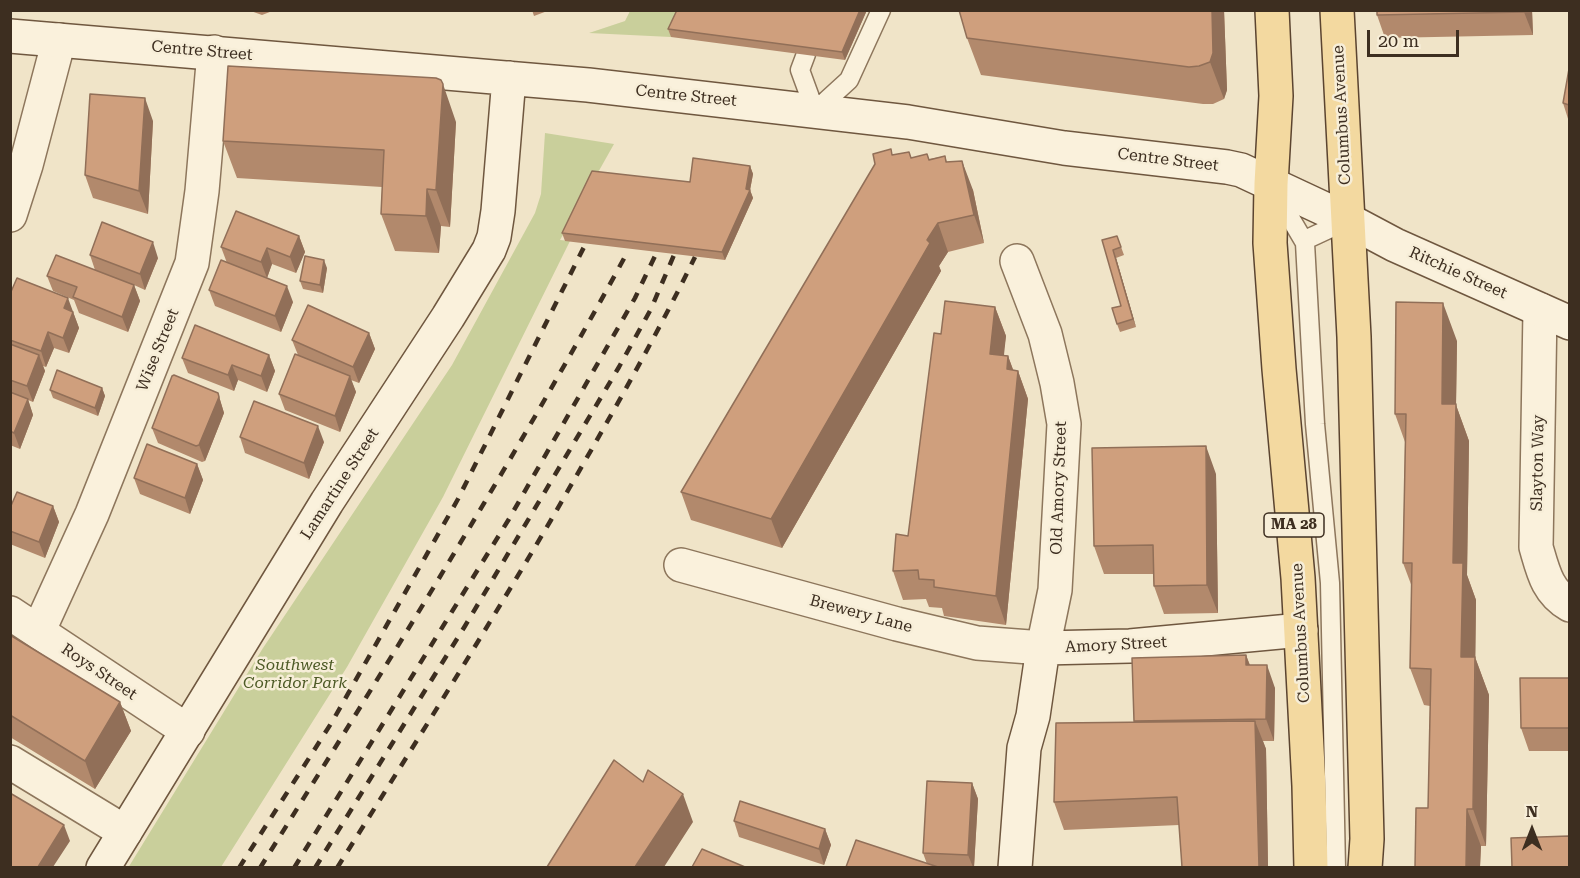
<!DOCTYPE html>
<html>
<head>
<meta charset="utf-8">
<style>
	body { margin:0 }
	#map { position:relative; width:1580px; height:878px; overflow:hidden; background:#f0e4c8; font-family:"Roboto Serif",serif }
	canvas { display:block }
	.frame { position:absolute; inset:0; border:12px solid #3d2e20; pointer-events:none }
	.north { position:absolute; left:1502px; top:800px; width:60px; height:60px; -webkit-text-stroke:4px #f7eed8; paint-order:stroke; rotate:0deg; font-size:16px; font-weight:700; line-height:24px; text-align:center; color:#3d2e20 }
	.north::after { content:''; display:block; margin:auto; width:21px; height:27px; background:#3d2e20; clip-path:polygon(50% 0,100% 100%,50% 72%,0 100%) }
	.scale { position:absolute; left:1367px; top:30px; width:92px; height:27px; box-sizing:border-box; border:3px solid #3d2e20; border-top:0; padding-left:8px; font-size:18px; line-height:21px; white-space:nowrap; color:#3d2e20; -webkit-text-stroke:4px #f7eed8; paint-order:stroke }
</style>
</head>
<body>
<div id="map">
<canvas width="1580" height="878"></canvas>
<div class="frame"></div>
<div class="north">N</div>
<div class="scale">20 m</div>
</div>
<script>
const context = document.querySelector('canvas').getContext('2d');
context.lineJoin = 'round';
function fill(path, color) {
  context.fillStyle = color;
  context.fill(path, 'evenodd');
}
function trace(path, color, width, dash) {
  context.strokeStyle = color;
  context.lineWidth = width;
  context.lineCap = dash ? 'butt' : 'round';
  context.setLineDash(dash || []);
  context.stroke(path);
}
function write(font, color, halo, rows, align = 'center') {
  context.font = font + ' "Roboto Serif",serif';
  context.lineWidth = 5;
  context.setLineDash([]);
  context.textBaseline = 'middle';
  context.strokeStyle = halo;
  context.fillStyle = color;
  for (const [text, x, y, turn = 0] of rows) {
    context.save();
    context.translate(x, y);
    context.rotate((+turn || 0) * Math.PI / 180);
    context.textAlign = isNaN(turn) ? turn : align;
    if (halo) context.strokeText(text, 0, 0);
    context.fillText(text, 0, 0);
    context.restore();
  }
}
const green = new Path2D(`
	M630,11H683L671,37L589,33L625,21Z
	M545,133L614,144L560,240L570,241L443,497L347,667L221,867L128,868L263,648L452,365L535,213L541,194Z`);
const lane = new Path2D(`
	M806,54L800,70L815,111L849,80L881,10
	M1275,192L1305,243L1315,424L1330,583L1336,868
	M1305,240L1348,220`);
const street = new Path2D(`
	M10,215L26,165L59,40
	M1540,310L1536,547C1543,571 1547,592 1570,605
	M681,565L897,624L977,643L1043,648L1055,590L1064,424L1057,383L1045,334L1017,261
	M10,613L188,731
	M39,630L92,514L192,263L202,191L214,52
	M10,762L125,832`);
const secondary = new Path2D(`
	M10,36L588,85L908,122L1064,148L1227,167L1241,170L1348,220L1395,245L1570,323
	M103,868L327,502L448,317L489,250L494,237L498,211L509,78
	M1015,868L1024,748L1033,716L1043,648L1130,646L1301,630`);
const primary = new Path2D(`
	M1272,10L1276,96L1271,184L1270,243L1279,369L1298,578L1309,786L1311,868
	M1337,10L1354,337L1367,839L1365,868`);
const rail = new Path2D(`
	M239,868L332,722L458,499L585,245
	M260,868C387,665 513,462 627,253
	M294,868L509,519L635,298L655,256
	M315,868L465,626L619,367L651,309L674,255
	M337,868C410,752 482,637 551,520C601,433 651,347 695,257`);
const wall = new Path2D(`
	M248,10H275L262,15Z
	M532,10H550L534,16Z
	M677,10H867L845,60L671,37L668,29Z
	M1224,10L1227,90L1224,99L1213,104H1203L981,75L967,38Z
	M1532,10L1533,35L1385,38L1377,15Z
	M1569,69V122L1563,103Z
	M153,121L148,214L93,198L85,175Z
	M456,122L450,227L441,226L439,253L395,251L381,214L382,187L237,178L223,141Z
	M893,155L911,158L929,159L945,156L947,162L973,190L984,243L948,252L939,266L941,271L782,548L691,520L681,492Z
	M750,166L753,174L750,190L753,198L725,260L565,241L562,233L690,182Z
	M299,236L305,252L296,273L272,264L267,278L227,263L221,247Z
	M1117,236L1124,255L1116,258L1136,327L1120,332L1117,324L1121,306L1102,240Z
	M90,255L158,258L145,290L134,285L140,301L128,332L79,313L74,300L53,291L47,276L95,270Z
	M327,268L323,293L303,289L300,281Z
	M209,290L293,302L281,332L215,306Z
	M10,294L73,312L79,328L69,353L54,348L46,367L43,366L45,371L33,402L28,400L33,415L20,449L10,445Z
	M995,307L1006,336L1003,355L1008,356L1013,370L1018,371L1028,399L1006,625L944,616L942,608L929,607L926,599L903,600L893,571L908,536L941,334Z
	M369,333L375,349L359,383L351,380L356,392L340,432L285,410L279,394L298,355L292,340Z
	M1457,341L1456,405L1469,441L1467,575L1476,600L1475,657L1489,695L1486,846H1481L1480,867H1415L1428,808L1430,706L1424,705L1410,668L1412,587L1403,563L1405,442L1395,414Z
	M269,355L275,371L267,392L238,380L234,391L188,373L182,358Z
	M102,388L105,396L98,416L53,398L50,390Z
	M218,393L224,413L205,461L202,462L158,443L152,428Z
	M240,437L324,442L309,479L245,453Z
	M197,464L203,480L190,514L140,494L134,478Z
	M1216,474L1218,613L1164,614L1154,586L1153,574H1104L1094,546Z
	M53,506L59,522L45,558L10,544V508Z
	M10,635L120,702L131,731L95,789L10,737Z
	M1246,655L1250,665L1275,688L1274,741H1263L1266,749L1268,867H1182L1179,825L1064,830L1054,802L1135,722L1134,721Z
	M1569,678V751H1529L1521,728Z
	M972,783L978,799L974,867H846L927,864L923,853Z
	M734,821L825,829L831,845L824,865L739,837Z`);
const shadedWall = new Path2D(`
	M860,10H867L845,60L842,52Z
	M1212,10H1224L1227,90L1224,99L1210,62Z
	M1524,10H1532L1533,35L1524,12Z
	M443,84L456,122L450,227L436,190Z
	M145,98L153,121L148,214L139,191Z
	M962,161L973,190L984,243L974,215Z
	M750,166L753,174L750,190L753,198L725,260L722,252L746,189Z
	M427,189L441,226L439,253L426,216Z
	M938,223L948,252L939,266L941,271L782,548L771,519L927,240Z
	M299,236L305,252L296,273L290,257Z
	M153,242L158,258L145,290L140,274Z
	M267,248L272,264L267,278L261,262Z
	M1113,250L1116,258L1136,327L1133,319Z
	M324,260L327,268L323,293L320,285Z
	M134,285L140,301L128,332L122,317Z
	M287,286L293,302L281,332L275,316Z
	M68,298L79,328L69,353L63,338L64,308Z
	M1443,303L1457,341L1456,405L1469,441L1467,575L1476,600L1475,695L1461,657L1453,563L1442,404Z
	M995,307L1006,336L1001,383L990,354Z
	M48,332L54,348L46,367L41,351Z
	M369,333L375,349L359,383L353,367Z
	M39,355L45,371L33,402L27,386Z
	M269,355L275,371L267,392L261,376Z
	M1008,356L1017,380L1018,371L1028,399L1006,625L996,596L1007,369Z
	M232,365L238,380L234,391L228,375Z
	M350,376L356,392L340,432L335,416Z
	M102,388L105,396L98,416L95,408Z
	M218,393L224,413L205,461L199,445Z
	M28,399L33,415L20,449L14,433Z
	M318,426L324,442L309,479L304,463Z
	M1206,446L1216,474L1218,613L1207,585Z
	M197,464L203,480L190,514L185,498Z
	M53,506L59,522L45,558L39,542Z
	M1246,655L1254,677L1246,665Z
	M1475,657L1489,695L1486,846L1473,809Z
	M1267,665L1275,688L1274,741L1266,719Z
	M120,702L131,731L95,789L85,761Z
	M1255,721L1266,749L1268,867H1259Z
	M972,783L978,799L974,867H973L968,855Z
	M683,794L693,822L664,867H635Z
	M1467,809L1481,846L1480,867H1466Z
	M64,825L70,841L53,867H38Z
	M825,829L831,845L824,865L819,849Z`);
const building = new Path2D(`
	M677,10H860L842,52L668,29Z
	M959,10H1212L1213,53L1210,62L1199,66L1189,67L967,38Z
	M1377,10H1524V12L1377,15Z
	M228,66L436,78L441,80L443,84L436,190L427,189L426,216L381,214L384,150L223,141Z
	M1569,69V105L1563,103Z
	M90,94L145,98L139,191L85,175Z
	M891,149L892,155L909,152L911,158L927,154L929,160L945,156L946,162L962,161L974,215L938,223L927,240L930,243L771,519L681,492L875,164L873,154Z
	M693,158L750,166L746,189L750,190L722,252L562,233L592,171L690,182Z
	M236,211L299,236L290,257L267,248L261,262L221,247Z
	M102,222L153,242L140,274L90,255Z
	M1117,236L1121,247L1113,250L1133,319L1117,324L1112,308L1121,306L1102,240Z
	M56,255L134,285L122,317L73,297L77,287L47,276Z
	M305,256L324,260L320,285L300,281Z
	M221,260L287,286L275,316L209,290Z
	M17,278L68,298L64,308L73,312L63,338L48,332L41,351L10,340V294Z
	M945,301L995,307L990,354L1008,356L1007,369L1018,371L996,596L934,587V580L919,579L918,570L893,571L896,534L908,536L934,333L941,334Z
	M1396,302L1443,303L1442,404H1456L1453,563H1463L1461,657H1475L1473,809H1467L1466,867H1415L1416,808H1428L1431,669L1410,668L1412,563H1403L1406,414H1395Z
	M308,305L369,333L353,367L292,340Z
	M195,325L269,355L261,376L232,365L228,375L182,358Z
	M10,344L39,355L27,386L10,380Z
	M295,354L350,376L335,416L279,394Z
	M57,370L102,388L95,408L50,390Z
	M174,375L218,393L219,397L199,445L196,446L152,428L172,376Z
	M10,392L28,399L14,433L10,431Z
	M254,401L318,426L304,463L240,437Z
	M147,444L197,464L185,498L134,478Z
	M1206,446L1207,585L1154,586L1153,545L1094,546L1092,448Z
	M17,492L53,506L39,542L10,531V508Z
	M10,635L120,702L85,761L10,715Z
	M1246,655V665H1267L1266,719L1134,721L1132,658Z
	M1520,678H1569V728H1521Z
	M1255,721L1259,867H1182L1177,797L1054,802L1056,723Z
	M614,760L643,782L648,770L683,794L635,867H547Z
	M927,781L972,783L968,855L923,853Z
	M10,793L64,825L38,867H10Z
	M740,801L825,829L819,849L734,821Z
	M1569,836V867H1512L1511,838Z
	M856,840L938,867H846Z
	M702,849L745,867H692Z`);
const shields = [
	[1294,525,60]
];
const shieldNames = [
	["MA 28",1294,525]
];
const streetNames = [
	["Centre Street",202,51,5],
	["Centre Street",686,96,6],
	["Columbus Avenue",1342,115,-93],
	["Centre Street",1168,160,7],
	["Ritchie Street",1458,273,24],
	["Wise Street",158,350,-68],
	["Slayton Way",1538,463,-89],
	["Lamartine Street",340,484,-57],
	["Old Amory Street",1059,488,-88],
	["Brewery Lane",861,614,15],
	["Columbus Avenue",1301,633,-93],
	["Amory Street",1116,645,-3],
	["Roys Street",99,672,34]
];
const parkNames = [
	["Southwest",295,665],
	["Corridor Park",295,683]
];
fill(green, '#c9cf9b');
trace(lane, '#8d765c', 21);
trace(street, '#8d765c', 36);
trace(secondary, '#6f573f', 36);
trace(primary, '#5b4430', 36);
trace(lane, '#faf1dc', 18);
trace(street, '#faf1dc', 33);
trace(secondary, '#faf1dc', 33);
trace(primary, '#f3d9a0', 33);
trace(rail, '#3d2e20', 4.5, [10, 10]);
fill(wall, '#b2896c');
fill(shadedWall, '#916f58');
fill(building, '#cf9f7d');
trace(building, '#916f58', 1.5);
for (const [x, y, w] of shields) {
  const box = new Path2D();
  box.roundRect(x - w / 2, y - 12, w, 24, 4.5);
  context.fillStyle = '#f7eed8';
  context.fill(box);
  trace(box, '#3d2e20', 1.5);
}
write('bold 15px', '#3d2e20', null, shieldNames);
write('16px', '#3d2e20', '#f7eed8', streetNames);
write('italic 16px', '#4d5a26', '#f7eed8', parkNames);
</script>
</body>
</html>
